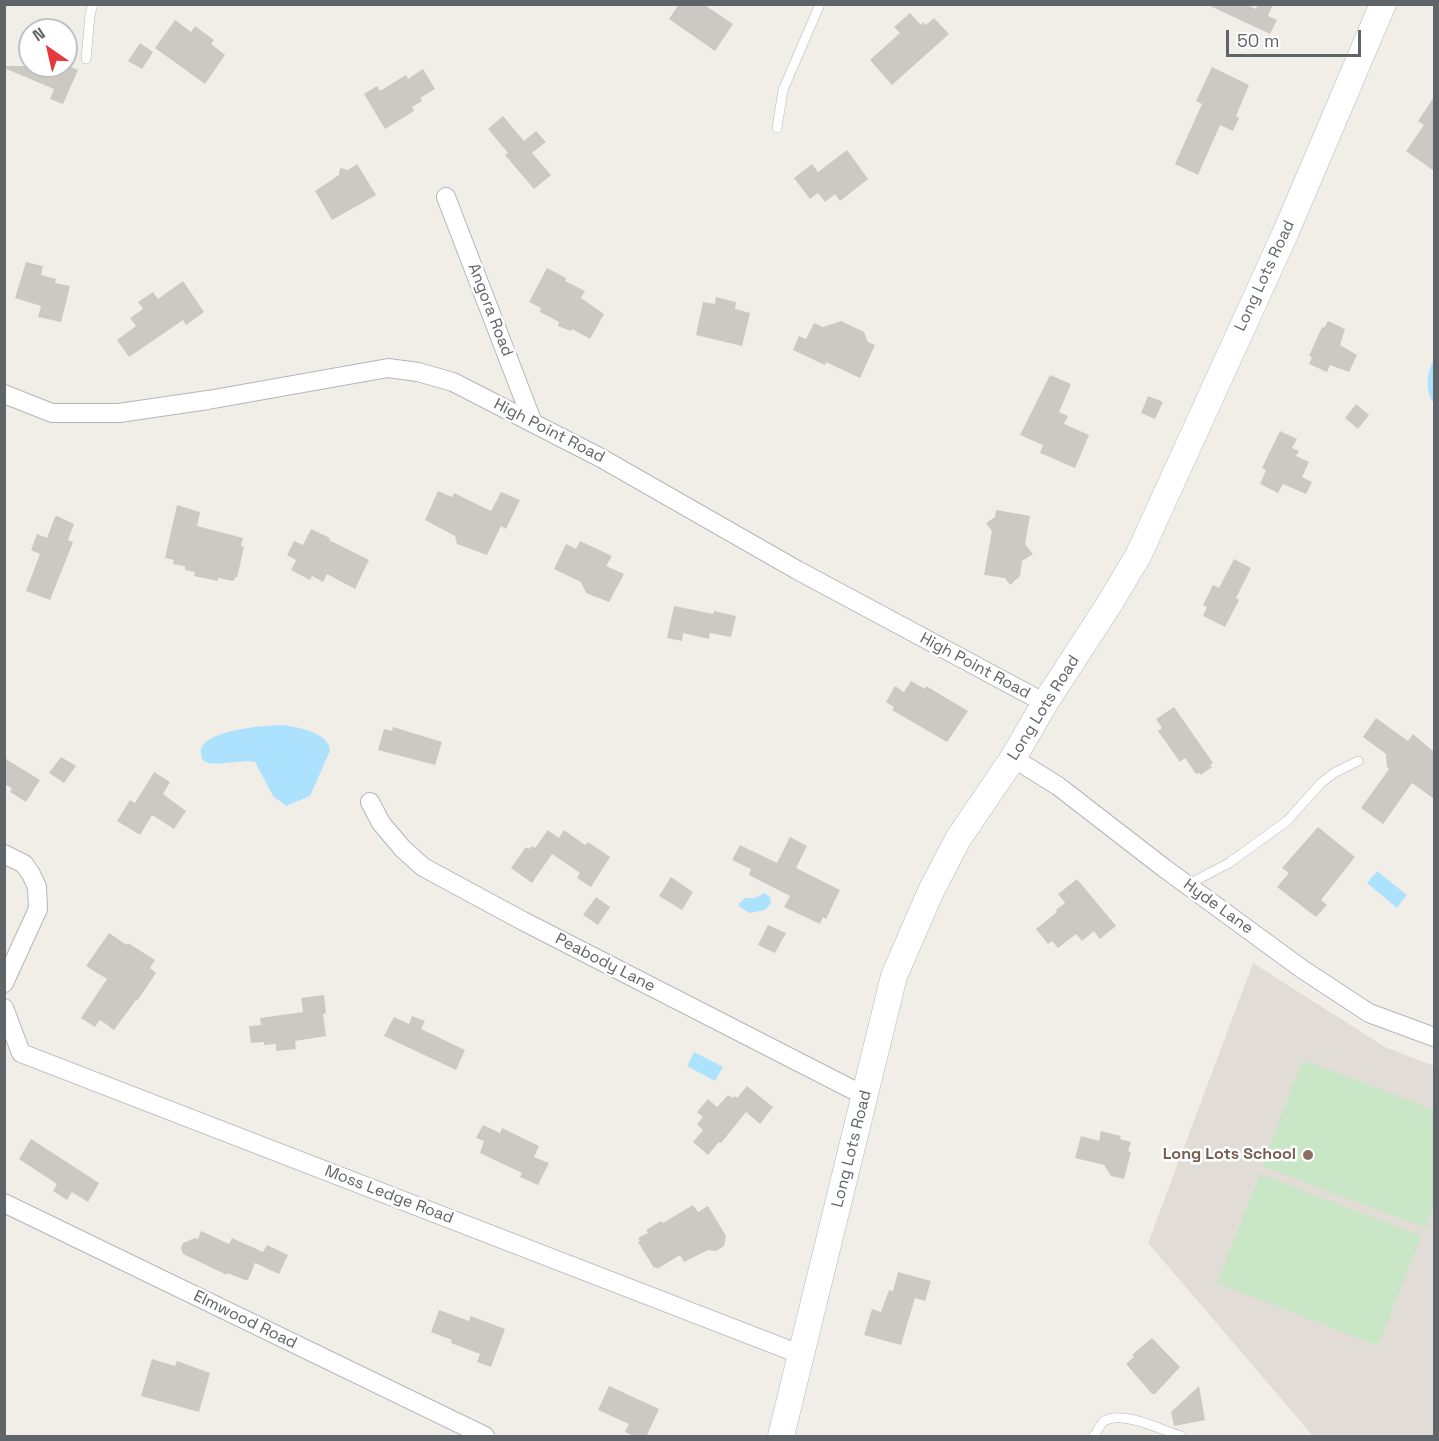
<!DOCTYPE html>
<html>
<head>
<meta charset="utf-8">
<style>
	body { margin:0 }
	#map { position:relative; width:1439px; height:1441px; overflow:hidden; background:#f1eee8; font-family:"Space Grotesk",sans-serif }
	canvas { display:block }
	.frame { position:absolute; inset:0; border:6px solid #5f6468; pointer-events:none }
	.north { position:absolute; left:18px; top:18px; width:60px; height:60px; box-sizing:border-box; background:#fff; border:2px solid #bfc1c3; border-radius:50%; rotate:326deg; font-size:16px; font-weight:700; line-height:24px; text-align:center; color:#5f6468 }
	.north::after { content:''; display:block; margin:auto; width:21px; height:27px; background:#e6393d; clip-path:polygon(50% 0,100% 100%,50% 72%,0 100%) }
	.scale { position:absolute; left:1226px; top:30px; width:135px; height:27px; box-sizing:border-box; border:3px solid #5f6468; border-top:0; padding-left:8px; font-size:18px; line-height:21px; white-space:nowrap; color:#5f6468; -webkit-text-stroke:4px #fff; paint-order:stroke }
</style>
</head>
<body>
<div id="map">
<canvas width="1439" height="1441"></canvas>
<div class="frame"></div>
<div class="north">N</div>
<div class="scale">50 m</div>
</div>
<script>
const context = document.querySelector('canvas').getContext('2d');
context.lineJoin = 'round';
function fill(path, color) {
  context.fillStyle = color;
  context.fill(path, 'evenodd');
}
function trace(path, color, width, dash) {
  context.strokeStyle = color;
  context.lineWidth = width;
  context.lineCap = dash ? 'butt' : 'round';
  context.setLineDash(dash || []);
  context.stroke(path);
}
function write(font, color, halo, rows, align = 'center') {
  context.font = font + ' "Space Grotesk",sans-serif';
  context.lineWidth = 5;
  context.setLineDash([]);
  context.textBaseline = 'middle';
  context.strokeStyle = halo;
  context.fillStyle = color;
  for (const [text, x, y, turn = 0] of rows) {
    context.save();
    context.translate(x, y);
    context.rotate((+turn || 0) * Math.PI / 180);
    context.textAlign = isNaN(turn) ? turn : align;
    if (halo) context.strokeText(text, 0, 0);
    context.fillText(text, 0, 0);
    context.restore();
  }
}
const education = new Path2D(`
	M1253,963L1385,1047L1434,1066V1436H1313L1148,1243Z`);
const green = new Path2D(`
	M1303,1060L1434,1110V1204L1426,1228L1262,1166Z
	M1260,1174L1421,1236L1378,1346L1217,1283Z`);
const water = new Path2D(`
	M1434,359V403C1424,391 1427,372 1434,359Z
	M284,725C299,728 329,732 330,751L310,796L286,806L273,796L255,762C242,759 213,768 204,761C202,759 201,756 201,753C198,730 268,725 284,725Z
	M1377,871L1407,895L1397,908L1367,883Z
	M764,893L770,897L771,903L765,910L750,913L740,907L739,904L745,898H755Z
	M694,1052L723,1067L715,1081L687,1066Z`);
const building = new Path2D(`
	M679,4H703L733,24L715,51L669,19Z
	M1206,4H1245L1256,9L1258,4H1273L1268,16L1277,20L1270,34Z
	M910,13L921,25L923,22L926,25L934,18L949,34L892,85L870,60L900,33L894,27Z
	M175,20L191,32L195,26L214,40L211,44L225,55L205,84L155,48Z
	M140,43L153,52L142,69L128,61Z
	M4,66H68L78,70L63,104L50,99L54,89L4,68Z
	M1212,67L1249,85L1236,116L1239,118L1233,131L1220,125L1198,175L1175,164L1202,104L1196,101Z
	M423,69L435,89L420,98L422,101L412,107L414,111L385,129L364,94L377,86L380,91L406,75L408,79Z
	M1434,97V171L1406,151L1424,125L1418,121Z
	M503,116L524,141L536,131L546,142L532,153L551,175L534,189L505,155L508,153L488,129Z
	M847,150L868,179L840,201L835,194L825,202L818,193L810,199L794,178L812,164L818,172Z
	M357,164L376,195L332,220L315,191L339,175L340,168L348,170Z
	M26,262L43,266L41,275L56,279L55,283L70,286L61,322L38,317L41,306L15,298Z
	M547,268L566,278L565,281L585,291L581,298L604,314L590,339L572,329L571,331L558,326L559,322L540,312L541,308L529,302Z
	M183,281L204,312L186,325L183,320L129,357L117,340L136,326L130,318L143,309L138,302L153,292L158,299Z
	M716,297L736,302L735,309L750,313L742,346L696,335L703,302L715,304Z
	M841,321L864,332L868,342L875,345L860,378L826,362L825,365L793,350L799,336L806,339L814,323L823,327Z
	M1328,321L1345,329L1340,345L1357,355L1349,372L1330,365L1327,372L1309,364L1312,357L1309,356L1322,327L1324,328Z
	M1050,375L1071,384L1059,412L1068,416L1064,424L1089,435L1075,468L1040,453L1043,445L1020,435Z
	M1148,396L1163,402L1155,419L1141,413Z
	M1356,404L1369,415L1358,429L1345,418Z
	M1280,431L1297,439L1292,448L1299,451L1296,456L1309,462L1302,477L1312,482L1306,494L1283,484L1278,493L1260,484L1266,470L1262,468Z
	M438,491L452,497L454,493L491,511L501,492L520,500L506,529L501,526L487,555L457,544L455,536L425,520Z
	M177,505L200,512L197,526L243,538L241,546L244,547L237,578L235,577L234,581L218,578V581L194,576L195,572L185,570V566L173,564L174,560L165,558Z
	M996,510L1030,516L1025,544L1033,554L1022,561L1020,576L1010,585L1005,578L984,575L992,531L986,523L995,517Z
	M57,516L74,524L68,540L73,542L50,600L26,591L40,554L31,550L37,534L47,538L55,517Z
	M311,529L330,538L329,540L369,560L355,589L327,574L323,582L312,576L310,580L291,570L296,560L287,555L294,541L303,545Z
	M580,541L612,556L606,566L624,574L609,602L586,593L581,582L554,569L566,544L576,549Z
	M1234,559L1251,568L1236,598L1239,600L1225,627L1203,616L1207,607L1203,605L1213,585L1219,588Z
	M674,606L713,614L714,611L736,616L731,637L710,633L709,639L683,633L682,641L667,638Z
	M911,681L925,689L926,686L968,711L947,742L892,710L894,707L886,702L895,686L904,692Z
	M1174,707L1213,763L1210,765L1212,767L1201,775L1199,773L1196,774L1185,758L1180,762L1158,731L1162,728L1156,719Z
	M1376,718L1408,741L1413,734L1434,752V799L1412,783L1383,824L1361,808L1389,769L1387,767L1386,754L1363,737Z
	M393,727L442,742L435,765L378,750L384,729L392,731Z
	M61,757L76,766L64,783L49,773Z
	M4,758L40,780L26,802L10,792L12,788L4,784Z
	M154,772L170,782L163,794L186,811L174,829L152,815L140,835L117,821L130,800L135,803Z
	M1318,827L1355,857L1321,900L1327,905L1316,917L1277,887L1289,873L1282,868Z
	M548,830L559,838L564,830L585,845L588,842L610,857L591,887L577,878L580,873L552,854L532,883L511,868L526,847L529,849L532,846L535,848Z
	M790,837L807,846L796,868L840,890L826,919L823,917L820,924L784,907L790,896L749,875L751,869L732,860L740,845L777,863Z
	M671,877L693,892L682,910L659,896Z
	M1077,879L1116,926L1100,939L1094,931L1082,941L1076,934L1058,948L1052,941L1048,944L1036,929L1057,912L1056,910L1065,903L1058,894Z
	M596,897L610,907L598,925L583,915Z
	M768,925L786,933L775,953L758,945Z
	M109,933L127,945L128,943L155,960L150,968L156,973L137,1001L136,1000L114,1030L100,1020L95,1027L81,1018L107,979L86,966Z
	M324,995L326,1013L323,1014L326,1036L295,1041L296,1049L276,1051V1044L264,1045V1042L251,1043L249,1026L261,1025L260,1018L303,1012L301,998Z
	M412,1016L425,1021L421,1029L465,1050L456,1070L384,1036L394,1017L409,1024Z
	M747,1086L773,1107L760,1124L746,1112L721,1143L719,1142L708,1155L693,1142L703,1130L697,1124L703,1117L697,1112L708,1099L717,1107L728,1095L733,1098L734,1096L737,1098Z
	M483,1125L500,1133L502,1128L539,1146L534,1157L549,1163L538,1185L520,1177L522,1173L480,1153L484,1141L476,1138Z
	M1101,1131L1121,1136L1120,1139L1131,1142L1128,1151L1131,1152L1124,1179L1111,1176L1104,1165L1075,1158L1081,1136L1099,1141Z
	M31,1139L99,1183L88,1202L72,1192L67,1200L53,1191L57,1184L19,1159Z
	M693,1205L698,1212L708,1206L726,1236L724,1246L716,1251L708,1250L684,1262L680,1255L657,1269L656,1267L654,1268L638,1242L640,1241L638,1238L648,1233L646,1230L661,1221L663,1223Z
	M201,1231L229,1244L232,1238L263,1252L267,1245L288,1255L279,1274L255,1263L248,1280H245L227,1273V1275L183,1254L181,1248L183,1243L195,1238L198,1239Z
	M898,1272L931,1281L925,1301L915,1298L901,1345L864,1335L872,1309L881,1312L889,1290L893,1291Z
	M439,1310L469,1321L471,1316L505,1329L491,1367L477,1362L480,1354L451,1343L452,1340L431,1332Z
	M1152,1338L1180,1367L1155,1394H1152L1126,1364L1134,1357L1132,1355Z
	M152,1359L175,1366L177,1361L210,1373L199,1412L141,1396Z
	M609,1386L659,1409L646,1437H636L625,1432L629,1424L598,1410Z
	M1199,1386L1205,1420L1174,1426L1171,1412Z`);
const lane = new Path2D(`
	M86,59L90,15L93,4
	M777,128L783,90L820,4
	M1187,885L1229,863L1287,821L1321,783L1334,773L1358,761
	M1094,1436C1097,1432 1100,1424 1104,1421C1123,1410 1161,1430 1181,1436`);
const street = new Path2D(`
	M446,197L533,423
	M4,394L52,413H119L208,400L388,368L418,372L453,382L601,458L797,570L1045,703
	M1013,758L1058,786L1164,868L1302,969L1369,1013L1434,1037
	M370,802L381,823L403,849L423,867L523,921L865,1096
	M4,854L24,864L31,874L37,887L38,909L4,983
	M4,1008L21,1053L802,1355
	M4,1203L485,1436`);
const secondary = new Path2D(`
	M781,1436L894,976L931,891L958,839L1013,758L1045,703L1108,606L1138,556L1285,234L1383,4`);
const markers = [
	[1308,1155,6,"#8d6e63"]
];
const streetNames = [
	["Long Lots Road",1265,276,-65],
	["Angora Road",490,310,69],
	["High Point Road",549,431,27],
	["High Point Road",975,666,28],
	["Long Lots Road",1044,708,-58],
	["Hyde Lane",1218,907,36],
	["Peabody Lane",605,963,27],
	["Long Lots Road",852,1149,-76],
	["Moss Ledge Road",389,1195,21],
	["Elmwood Road",245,1320,26]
];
const educationNames = [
	["Long Lots School",1296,1155]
];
fill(education, '#e1ddd6');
fill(green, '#c9e7c6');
fill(water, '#ace2fd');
fill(building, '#ccc9c5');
trace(lane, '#b3b6ba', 10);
trace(street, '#b3b6ba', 20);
trace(secondary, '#b4b8bc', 27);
trace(lane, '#fff', 9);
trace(street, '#fff', 18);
trace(secondary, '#fff', 26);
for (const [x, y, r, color] of markers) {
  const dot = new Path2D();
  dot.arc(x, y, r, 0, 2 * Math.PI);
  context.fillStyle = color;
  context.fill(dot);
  trace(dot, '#fff', 2);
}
write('16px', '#5f6468', '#fff', streetNames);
write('bold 16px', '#785e54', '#fff', educationNames, 'right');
</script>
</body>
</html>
